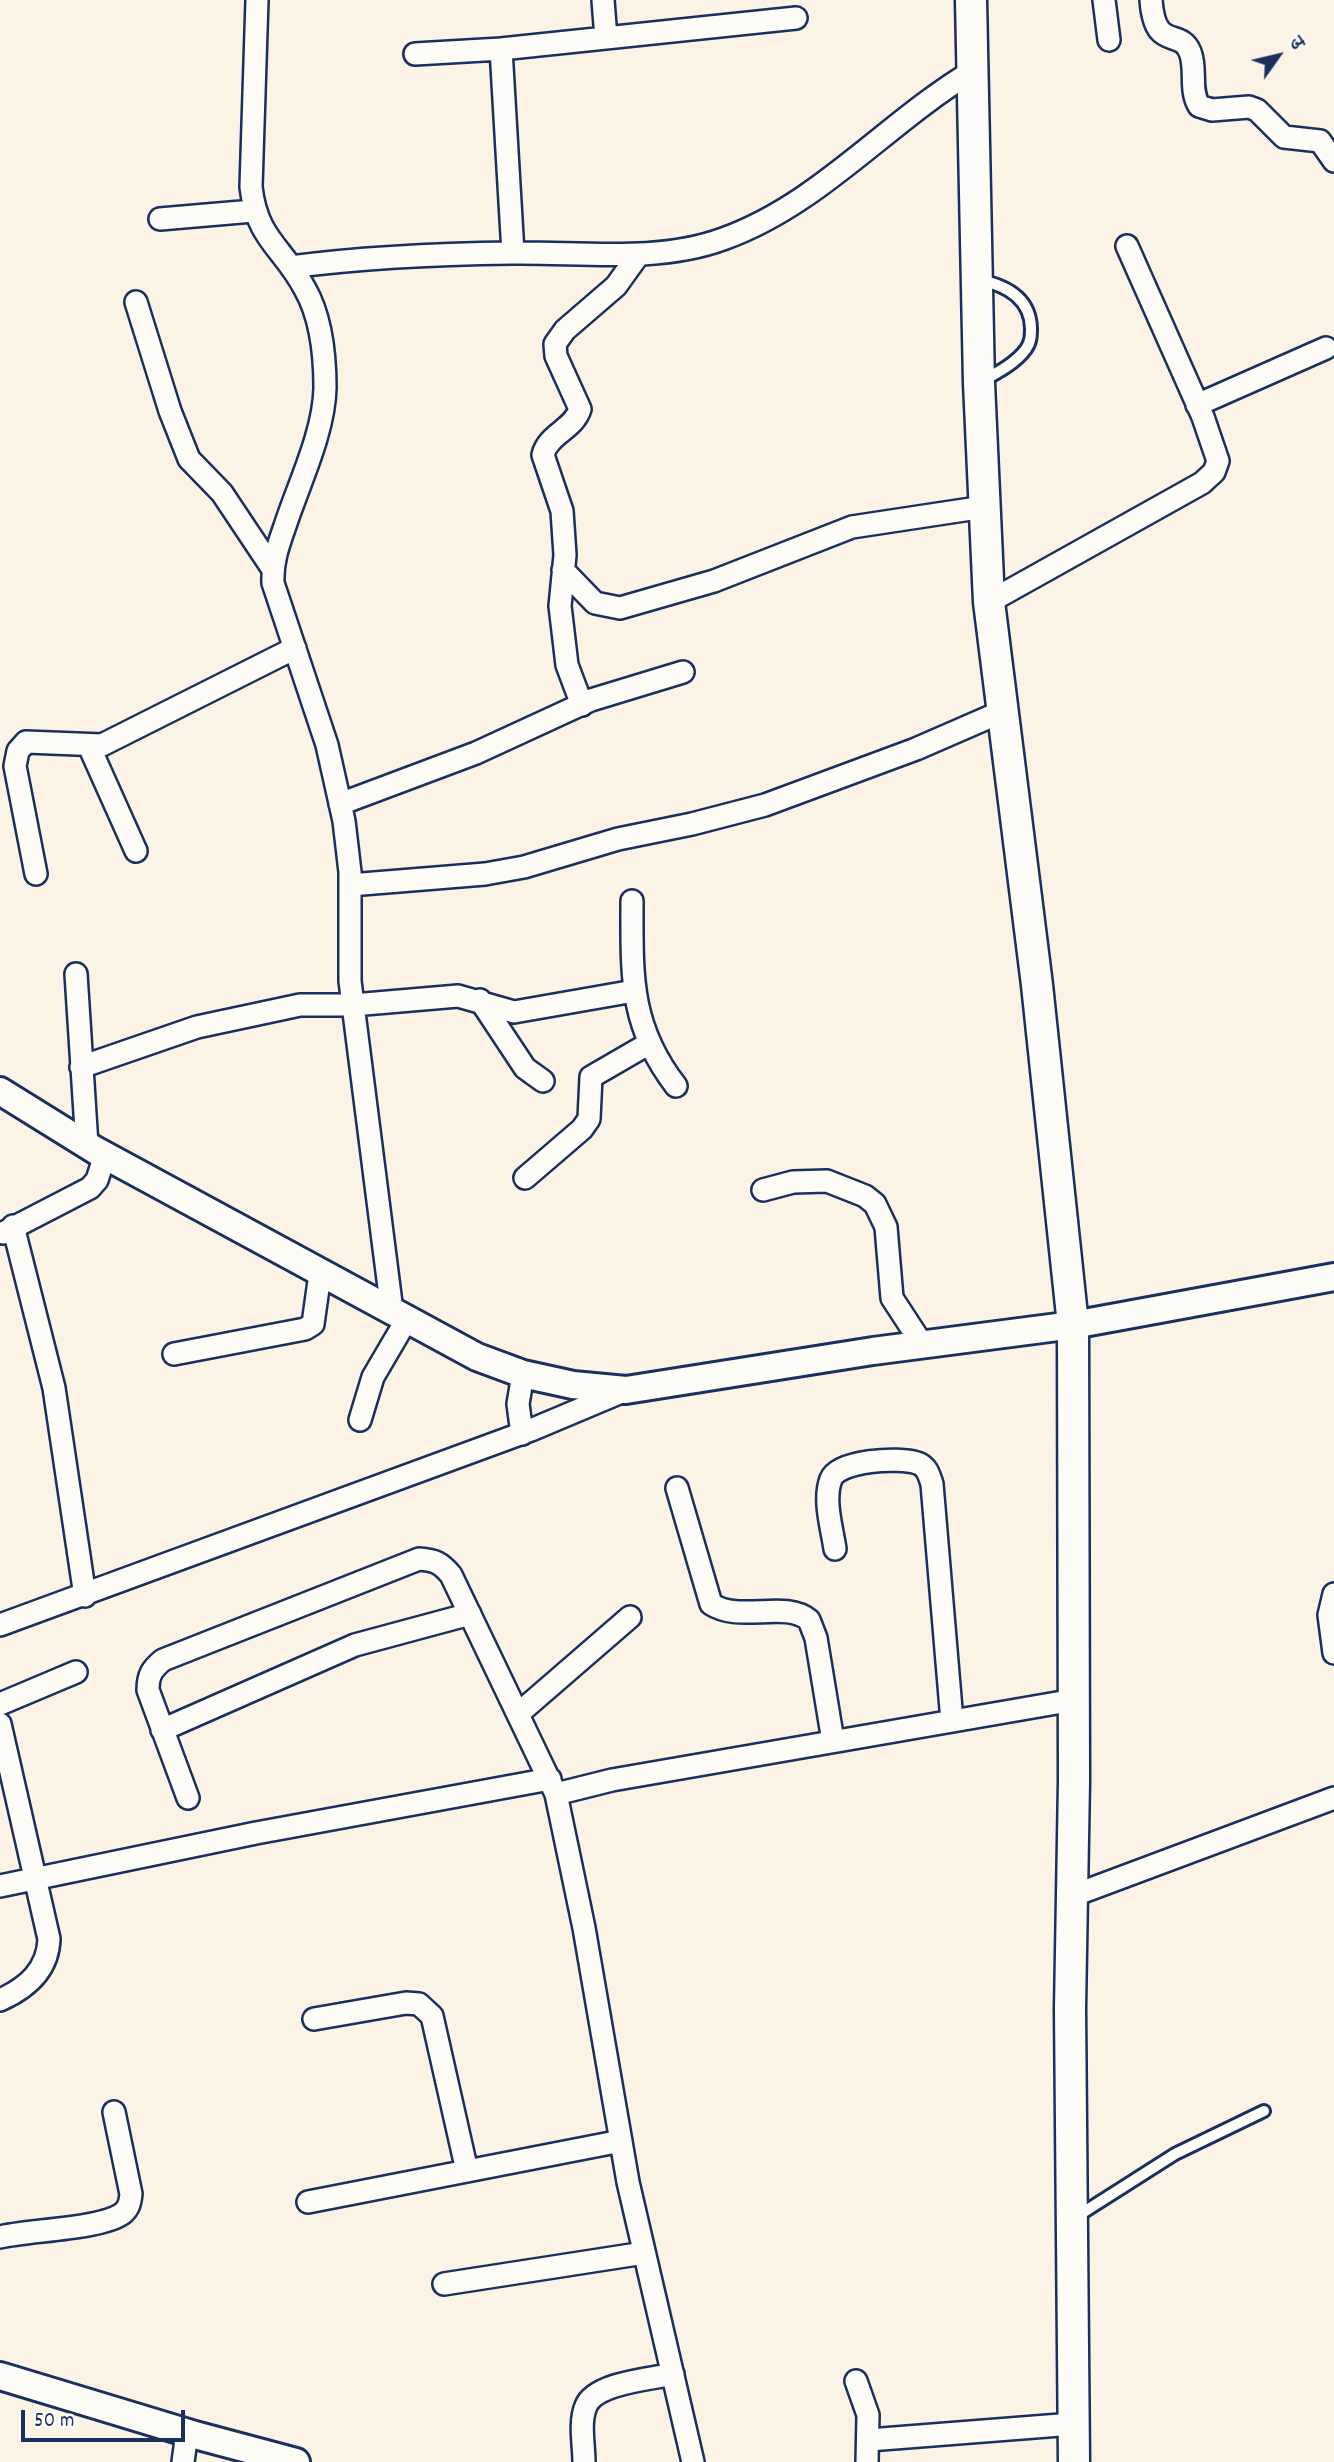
<!DOCTYPE html>
<html>
<head>
<meta charset="utf-8">
<style>
	body { margin:0 }
	#map { position:relative; width:1334px; height:2462px; overflow:hidden; background:#fcf3e7; font-family:Dekko,"Playpen Sans Deva",sans-serif }
	canvas { display:block }
	.north { position:absolute; left:1243px; top:21px; width:70px; height:70px; -webkit-text-stroke:5px #fdfcf7; paint-order:stroke; rotate:56deg; font-size:19px; font-weight:700; line-height:28px; text-align:center; color:#1b2f5e }
	.north::after { content:''; display:block; margin:auto; width:24px; height:32px; background:#1b2f5e; clip-path:polygon(50% 0,100% 100%,50% 72%,0 100%) }
	.scale { position:absolute; left:21px; top:2410px; width:164px; height:32px; box-sizing:border-box; border:4px solid #1b2f5e; border-top:0; padding-left:9px; font-size:21px; line-height:24px; white-space:nowrap; color:#1b2f5e; -webkit-text-stroke:5px #fdfcf7; paint-order:stroke }
</style>
</head>
<body>
<div id="map">
<canvas width="1334" height="2462"></canvas>
<div class="north">उ</div>
<div class="scale">50 m</div>
</div>
<script>
const context = document.querySelector('canvas').getContext('2d');
context.lineJoin = 'round';
function trace(path, color, width, dash) {
  context.strokeStyle = color;
  context.lineWidth = width;
  context.lineCap = dash ? 'butt' : 'round';
  context.setLineDash(dash || []);
  context.stroke(path);
}
const service = new Path2D(`
	M979,280C1005,285 1030,297 1031,328C1031,335 1031,342 1026,349C1016,363 997,373 982,381
	M1076,2217L1175,2154L1264,2111`);
const minor = new Path2D(`
	M257,0L251,187C257,240 283,247 305,289C321,317 325,355 325,388C324,433 299,483 285,526C278,546 272,562 273,583L327,745L344,821L350,872V981L392,1311
	M603,0L606,38
	M1104,0L1109,40
	M1151,0C1155,53 1180,27 1190,52C1197,69 1189,89 1199,106L1212,110L1249,107L1257,110L1284,137L1320,141L1334,161
	M501,49L513,253
	M415,54L501,49L796,18
	M160,219L253,211
	M291,267C365,257 438,254 513,253C581,252 658,263 723,239C819,205 887,122 973,71
	M136,302L170,411L189,459L222,493L272,568
	M1197,405L1326,348
	M563,570L595,603L620,608L714,581L852,527L984,507
	M989,602L1202,483L1214,472L1218,461L1203,417L1127,246
	M582,705L567,665L560,606L565,555L562,511L543,455C548,434 574,429 580,409L556,356L555,344L565,330L616,286L639,254
	M89,746L136,851
	M340,804L476,753L591,700L683,672
	M36,874L15,766L18,751L26,742L102,745L295,648
	M350,885L485,874L524,867L618,839L692,824L765,805L916,749L1001,712
	M632,901C632,975 629,1025 676,1086
	M76,974L87,1145
	M480,1000L525,1068L543,1081
	M81,1067L197,1027L300,1005H353L458,996L514,1012L634,991
	M525,1178L582,1129L589,1119L591,1077L648,1044
	M763,1190L793,1182L827,1181L865,1196L875,1204L886,1227L892,1298L922,1344
	M13,1226L54,1388L85,1596
	M3,1233L90,1188L97,1180L105,1155
	M174,1354L305,1329L313,1324L320,1274
	M360,1420L373,1377L407,1319
	M522,1434L518,1404L523,1374
	M677,1488L711,1604C740,1623 785,1600 809,1620L816,1638L833,1741
	M835,1549C832,1528 823,1500 831,1479C839,1460 899,1457 917,1463C927,1466 929,1475 932,1484L952,1721
	M1334,1594L1329,1615L1334,1653
	M0,1625L531,1430L626,1390
	M0,1704L76,1672
	M518,1714L630,1617
	M0,1724L49,1939C48,1970 27,1988 0,2000
	M162,1730L355,1645L470,1614
	M556,1794L612,1780L1074,1700
	M188,1798L148,1690C148,1675 152,1669 163,1660L419,1559C435,1560 441,1563 451,1575L556,1794L584,1928L628,2182L693,2462
	M0,1886L256,1833L550,1779
	M1072,1896L1334,1798
	M314,2019L406,2003L419,2004L432,2016L467,2171
	M308,2202L621,2141
	M0,2237C28,2230 103,2229 123,2213C129,2208 130,2202 131,2194L114,2112
	M444,2284L644,2253
	M856,2381L868,2415L867,2462
	M869,2440L1073,2424
	M183,2462L187,2433
	M584,2462C584,2445 579,2422 586,2406C595,2383 651,2379 673,2374`);
const tertiary = new Path2D(`
	M0,1091L95,1150L477,1357L523,1374L573,1385L626,1390L873,1351L1073,1325L1334,1277
	M0,2376L195,2435L296,2462`);
const secondary = new Path2D(`
	M971,0L979,383L989,602L1037,985L1073,1325L1074,1781L1070,2009L1074,2462`);
trace(service, '#1b2f5e', 16);
trace(minor, '#1b2f5e', 26);
trace(tertiary, '#1b2f5e', 32);
trace(secondary, '#1b2f5e', 35);
trace(service, '#fdfcf7', 10);
trace(minor, '#fdfcf7', 21);
trace(tertiary, '#fdfcf7', 26);
trace(secondary, '#fdfcf7', 30);
</script>
</body>
</html>
